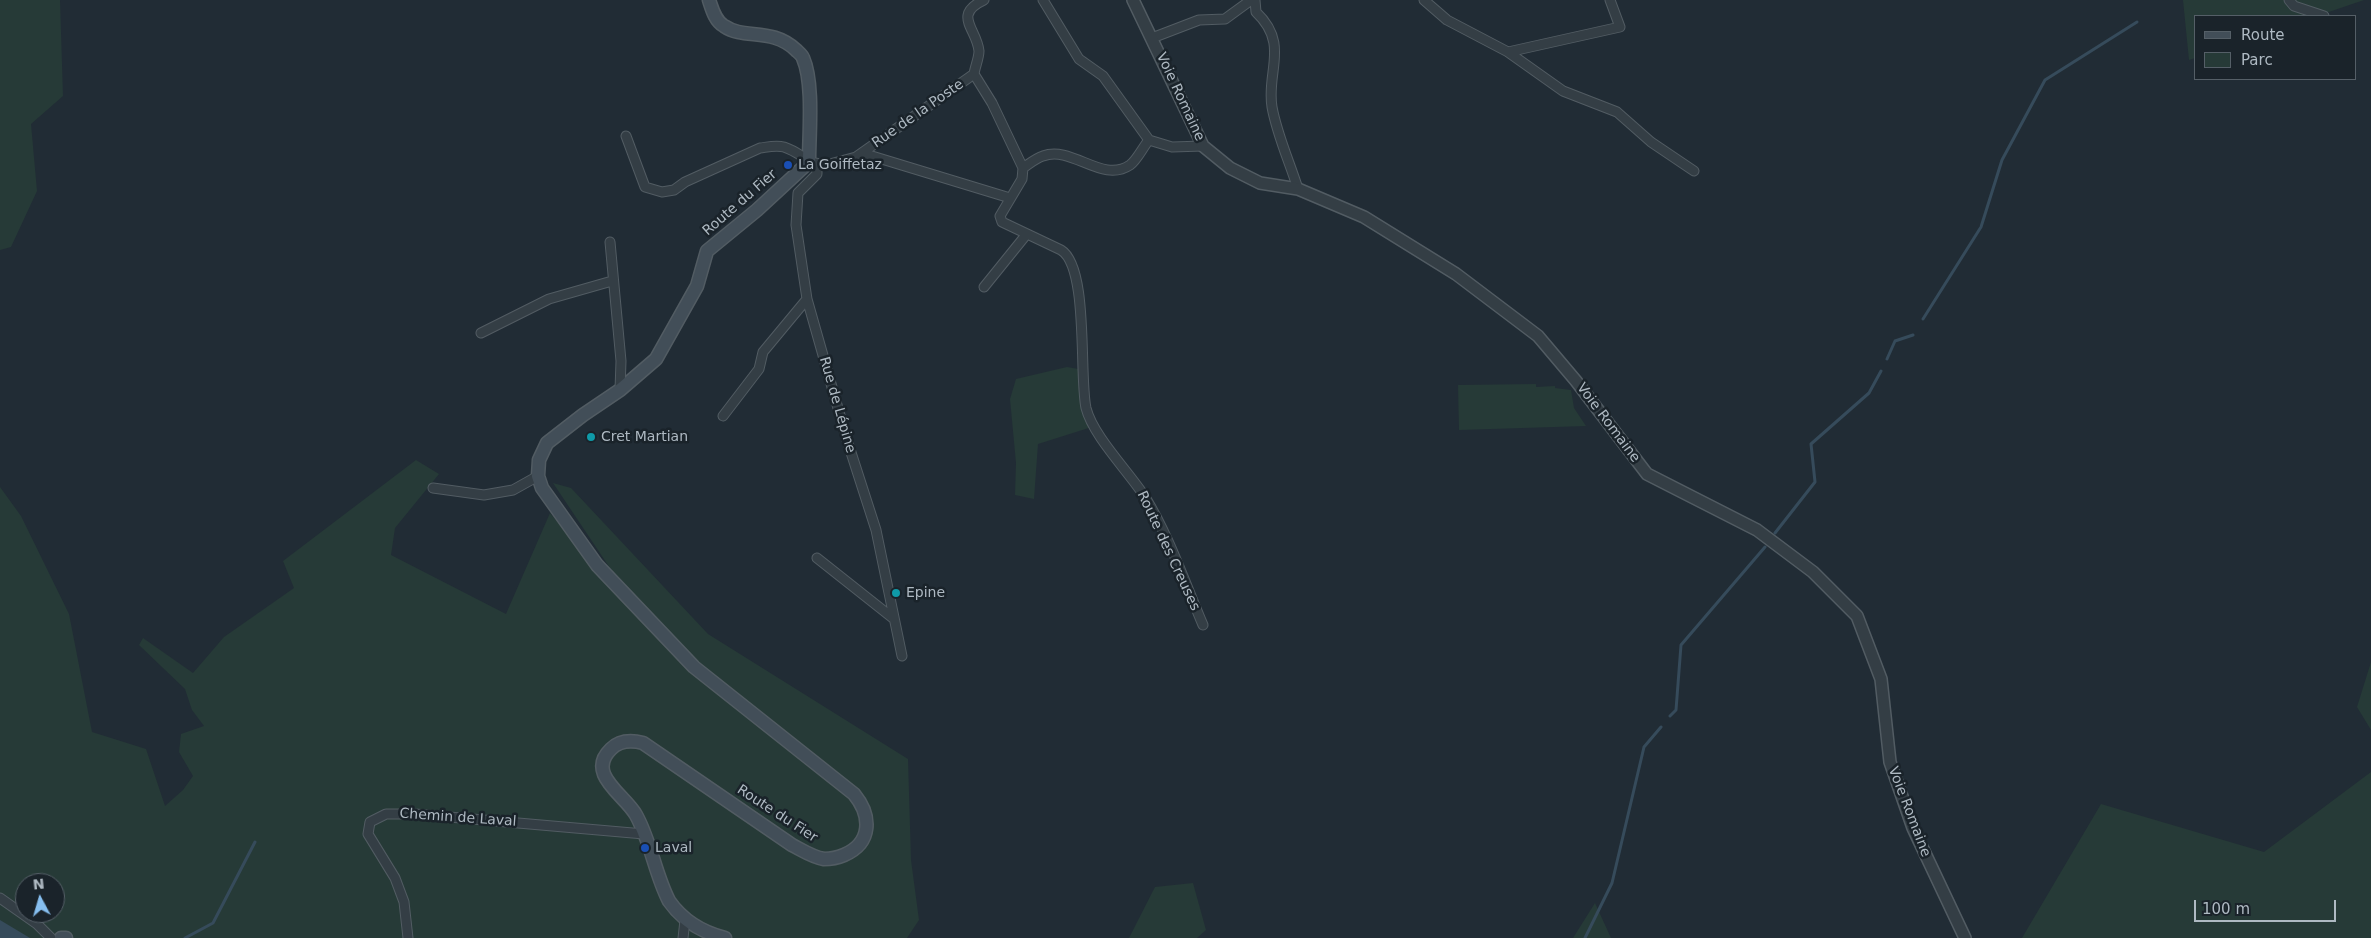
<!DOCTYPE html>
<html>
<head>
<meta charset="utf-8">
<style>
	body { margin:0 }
	#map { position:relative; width:2371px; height:938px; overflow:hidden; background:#212c35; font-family:"DejaVu Sans",sans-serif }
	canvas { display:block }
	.legend { position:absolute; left:2194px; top:15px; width:162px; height:65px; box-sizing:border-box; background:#1a232a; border:1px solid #555f67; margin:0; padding:6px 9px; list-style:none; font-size:15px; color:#aeb9c2 }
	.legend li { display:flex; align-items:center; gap:10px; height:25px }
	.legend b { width:25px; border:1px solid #555f67 }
	.north { position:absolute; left:15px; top:873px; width:50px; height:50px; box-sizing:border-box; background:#1a232a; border:1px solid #555f67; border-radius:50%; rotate:354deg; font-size:14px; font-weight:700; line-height:20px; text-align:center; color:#aeb9c2 }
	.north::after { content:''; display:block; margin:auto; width:18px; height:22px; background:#86beef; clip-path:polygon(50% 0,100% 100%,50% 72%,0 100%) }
	.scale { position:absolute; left:2194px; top:900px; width:142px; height:22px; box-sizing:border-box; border:2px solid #aeb9c2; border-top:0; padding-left:6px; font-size:15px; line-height:18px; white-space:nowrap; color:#aeb9c2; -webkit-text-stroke:4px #1a232a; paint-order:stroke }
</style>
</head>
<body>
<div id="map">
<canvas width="2371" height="938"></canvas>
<ul class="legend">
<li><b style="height:6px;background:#424e58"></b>Route</li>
<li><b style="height:14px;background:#263a37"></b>Parc</li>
</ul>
<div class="north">N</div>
<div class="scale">100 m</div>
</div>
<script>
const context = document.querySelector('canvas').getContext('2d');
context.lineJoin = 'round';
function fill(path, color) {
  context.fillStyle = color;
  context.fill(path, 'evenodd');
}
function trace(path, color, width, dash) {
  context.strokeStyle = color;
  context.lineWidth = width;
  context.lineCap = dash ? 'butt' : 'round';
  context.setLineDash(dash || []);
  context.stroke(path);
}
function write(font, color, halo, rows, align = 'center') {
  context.font = font + ' "DejaVu Sans",sans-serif';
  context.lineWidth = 5;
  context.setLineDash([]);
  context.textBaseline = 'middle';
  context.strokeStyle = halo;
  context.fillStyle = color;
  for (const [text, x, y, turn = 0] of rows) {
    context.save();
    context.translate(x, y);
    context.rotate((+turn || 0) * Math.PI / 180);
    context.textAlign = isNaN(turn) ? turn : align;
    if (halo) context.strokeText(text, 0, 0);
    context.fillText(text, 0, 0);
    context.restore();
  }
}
const green = new Path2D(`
	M0,0H60L63,96L31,124L37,191L11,247L0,250Z
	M2183,0H2364L2317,16H2195V58L2189,60Z
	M1067,367L1084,370L1086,409L1095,426L1038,444L1034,499L1015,495L1016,463L1010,399L1016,379Z
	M1536,384V387L1555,386V388L1571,390L1574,408L1586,426L1459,430L1458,385Z
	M416,460L439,474L395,528L391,555L506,614L550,513L608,583L614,574L553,483L571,488L708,634L908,759L911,860L919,920L907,938H0V487L21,516L69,614L92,732L146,749L165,806L183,790L193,776L179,752L181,734L204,726L192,710L185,689L139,645L143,638L193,673L224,637L294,588L283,561ZM25,883H55V913H25Z
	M2371,662V730L2357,707Z
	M2371,772V938H2022L2101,804L2264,852Z
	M1193,883L1206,930L1197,938H1129L1155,887Z
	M1595,903L1611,938H1573Z`);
const water = new Path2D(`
	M0,920L30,938H0Z`);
const stream = new Path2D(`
	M1923,319L1981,227L2002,160L2045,80L2137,22
	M1887,359L1895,341L1913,335
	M1775,533L1815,482L1811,444L1869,393L1881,371
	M1670,716L1676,710L1681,645L1765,547
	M185,938L213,923L255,842
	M1585,938L1612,883L1644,747L1661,727`);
const minor = new Path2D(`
	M1043,0L1079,59L1103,76L1149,140L1172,147L1203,146
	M1255,0L1256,12C1290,44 1266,72 1272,107C1277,135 1290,163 1298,189
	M1424,0L1447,20L1508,52L1563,91L1617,112L1651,142L1694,171
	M2289,0L2294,6L2324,16
	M1152,38L1199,20L1225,19L1251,0
	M1508,52L1620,27L1610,0
	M974,74L992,103L1023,168L1022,179L1000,216L1002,222L1061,250C1089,267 1079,376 1086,408C1093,436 1129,472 1145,497C1169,536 1185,583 1203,625
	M626,136L645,187L662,192L674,190L685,182L760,148C768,147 776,145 784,147C793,150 812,161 817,170V174L798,193L796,225L807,299L847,440L876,530L902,656
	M862,153L1010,198
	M809,162L826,165L856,157L974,74C975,67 979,58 979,51C977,29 952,15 984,0
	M1023,168C1029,164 1036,158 1043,156C1072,145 1102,184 1130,165C1137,160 1143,147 1149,140
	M610,242L621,361L620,390
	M984,287L1026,235
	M481,333L549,299L612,281
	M723,416L759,369L763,352L807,299
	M433,488L484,495L513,490L538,476
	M817,558L894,619
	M0,898L37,924L51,938
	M408,938L404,902L395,878L368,834L370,822L386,814H415L644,834
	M683,938L685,920`);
const tertiary = new Path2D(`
	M1133,0L1203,146L1230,168L1260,183L1298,189L1364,217L1456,274L1538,336L1576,381L1647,474L1757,530L1813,572L1857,616L1881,679L1890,762L1913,828L1965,938`);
const secondary = new Path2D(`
	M709,0C712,9 715,21 724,26C744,40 772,27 796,50C798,52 802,55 803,58C814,83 809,134 809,162L757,210L707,251L697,286L656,359L620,390L583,415L547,443L539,460L538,476L542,488L597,565L694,667L854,794C872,816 872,843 844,855C837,858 831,859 824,859C812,857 802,850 792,845L643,743C631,740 620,740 611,749C585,774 625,795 636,815C651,842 655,874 669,901C683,921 701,932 725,938
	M61,938H66`);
const markers = [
	[788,165,5,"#1a4fb4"],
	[591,437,5,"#0f9aa8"],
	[896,593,5,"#0f9aa8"],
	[645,848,5,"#1a4fb4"]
];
const streetNames = [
	["Voie Romaine",1180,97,65],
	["Rue de la Poste",918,114,-35],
	["Route du Fier",740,203,-41],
	["Rue de Lépine",837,405,74],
	["Voie Romaine",1608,423,53],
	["Route des Creuses",1168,551,65],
	["Voie Romaine",1909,812,69],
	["Route du Fier",777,814,33],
	["Chemin de Laval",458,818,4]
];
const poiNames = [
	["La Goiffetaz",798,165],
	["Cret Martian",601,437],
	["Epine",906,593],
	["Laval",655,848]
];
fill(green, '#263a37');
fill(water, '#364b5b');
trace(stream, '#364b5b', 3);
trace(minor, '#525c63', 11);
trace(tertiary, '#525c63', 14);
trace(secondary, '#525c63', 15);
trace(minor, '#343e45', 9);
trace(tertiary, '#343e45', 11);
trace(secondary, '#424e58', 12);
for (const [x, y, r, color] of markers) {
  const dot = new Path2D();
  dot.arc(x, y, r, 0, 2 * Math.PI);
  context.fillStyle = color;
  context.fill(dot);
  trace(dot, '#1a232a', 2);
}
write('14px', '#aeb9c2', '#1a232a', streetNames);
write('14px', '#aeb9c2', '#1a232a', poiNames, 'left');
</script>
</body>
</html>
